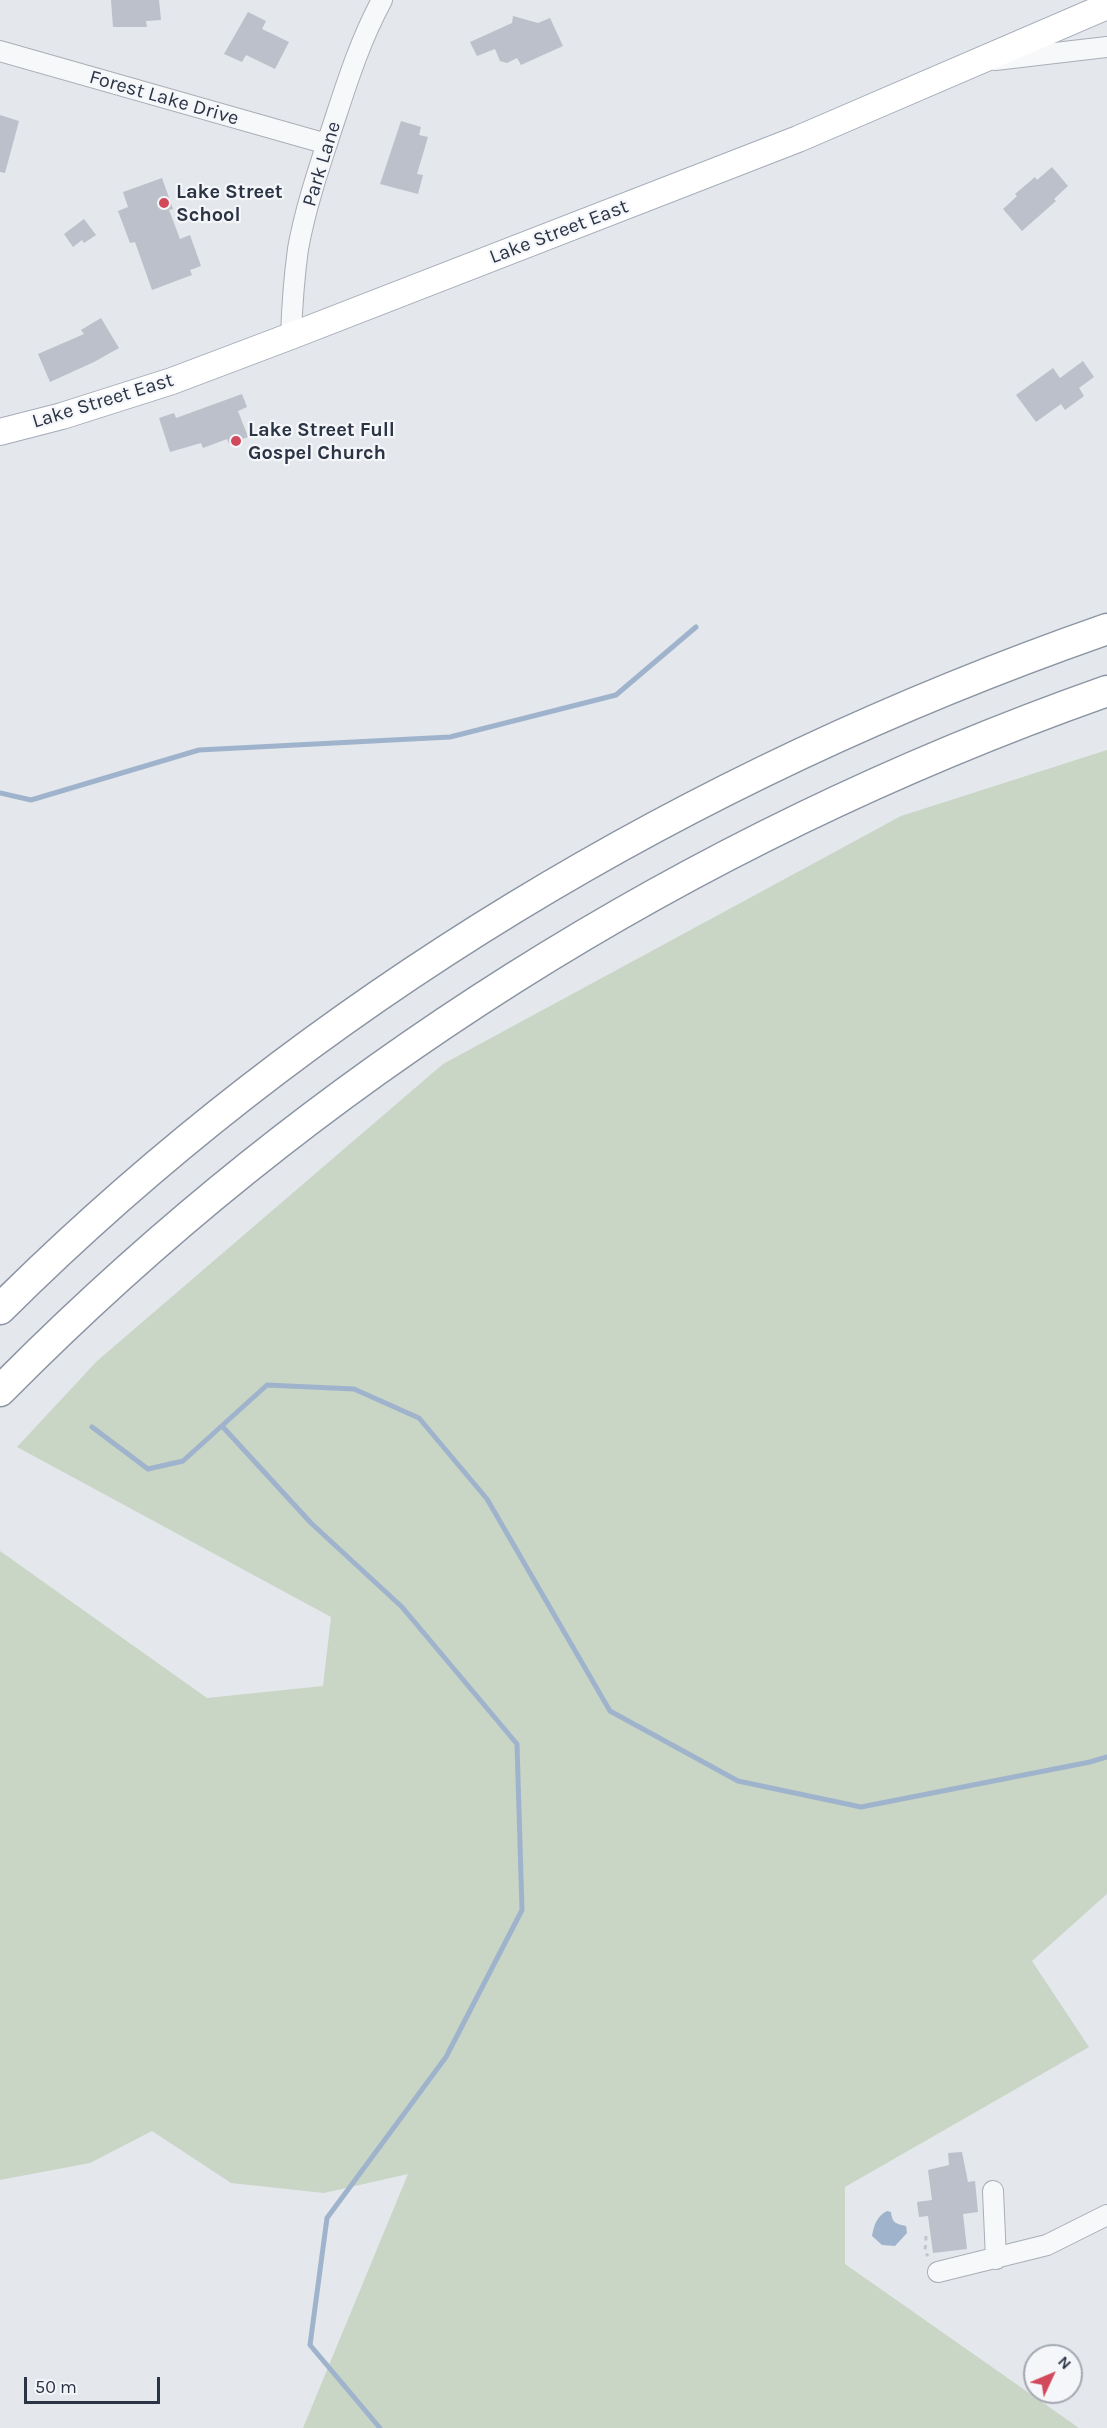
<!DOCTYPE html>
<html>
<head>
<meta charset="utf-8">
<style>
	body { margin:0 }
	#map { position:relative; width:1107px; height:2428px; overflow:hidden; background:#e4e7ec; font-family:Karla,sans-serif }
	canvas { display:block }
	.north { position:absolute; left:1023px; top:2344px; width:60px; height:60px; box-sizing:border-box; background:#f4f6f9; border:2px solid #a4a8b1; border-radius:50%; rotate:46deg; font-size:16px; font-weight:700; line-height:24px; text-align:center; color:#2b3445 }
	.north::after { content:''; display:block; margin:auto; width:21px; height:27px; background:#d1495b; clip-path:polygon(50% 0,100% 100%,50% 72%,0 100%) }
	.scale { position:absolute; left:24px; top:2377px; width:136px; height:27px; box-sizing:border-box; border:3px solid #2b3445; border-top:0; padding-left:8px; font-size:18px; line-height:21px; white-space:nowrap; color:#2b3445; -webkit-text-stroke:4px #f4f6f9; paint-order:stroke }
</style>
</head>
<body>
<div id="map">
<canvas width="1107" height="2428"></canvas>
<div class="north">N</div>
<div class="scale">50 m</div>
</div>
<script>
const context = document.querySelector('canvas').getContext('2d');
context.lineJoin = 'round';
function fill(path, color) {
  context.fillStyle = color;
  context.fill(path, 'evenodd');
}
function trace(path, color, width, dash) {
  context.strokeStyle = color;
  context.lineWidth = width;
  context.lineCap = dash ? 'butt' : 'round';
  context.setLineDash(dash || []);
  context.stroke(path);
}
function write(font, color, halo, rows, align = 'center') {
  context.font = font + ' Karla,sans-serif';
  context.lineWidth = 4.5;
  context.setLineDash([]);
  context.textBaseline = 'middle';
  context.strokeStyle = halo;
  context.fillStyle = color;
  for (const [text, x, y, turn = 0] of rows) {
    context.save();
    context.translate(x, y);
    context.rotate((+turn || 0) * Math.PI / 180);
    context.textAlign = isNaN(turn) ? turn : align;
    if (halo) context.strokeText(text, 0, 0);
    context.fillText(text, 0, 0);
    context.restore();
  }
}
const green = new Path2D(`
	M1107,750V1894L1032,1961L1089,2047L845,2187V2264L1079,2428H303L408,2174L324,2193L231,2183L152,2131L90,2163L0,2180V1551L207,1698L323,1686L331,1617L17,1447L97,1361L443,1064L901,816Z`);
const water = new Path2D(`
	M887,2211L891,2212C892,2223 896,2224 906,2226L907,2233L895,2246L882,2245L872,2236C874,2225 877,2216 887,2211Z`);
const stream = new Path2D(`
	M0,793L31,800L199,750L450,737L616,695L696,627
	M222,1426L311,1523L402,1607L517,1744L522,1910L446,2057L327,2218L310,2345L380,2428
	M92,1427L148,1469L183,1461L267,1385L354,1389L419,1418L487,1499L610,1711L738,1781L861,1807L1090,1762L1107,1757`);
const building = new Path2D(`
	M111,0H159L161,20L146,21L147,27H113Z
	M248,12L266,21L262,29L289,42L275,69L246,55L242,62L224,54Z
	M513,16L538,23L550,18L563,46L521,65L517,58L507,63L500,61L495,49L477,56L470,42L512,23Z
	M0,115L19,121L5,173L0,172Z
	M401,121L421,127L419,135L428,137L417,174L423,175L418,194L380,184Z
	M1052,167L1068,186L1054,199L1056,201L1022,231L1003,209L1017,196L1015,194L1035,177L1037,180Z
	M162,178L173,209L169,210L180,239L190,235L201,266L190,270L192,275L152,290L135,242L130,243L118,211L128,207L123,192Z
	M84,219L96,235L84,243L82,240L73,247L64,234Z
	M101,318L119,348L94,362L50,382L38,354L84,334L81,330Z
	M1083,361L1094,377L1079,388L1084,396L1065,410L1061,404L1036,422L1016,395L1053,368L1060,378Z
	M242,394L247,407L238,411L248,437L229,444L227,439L203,448L201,443L170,452L159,418L174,413L176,418Z
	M962,2152L968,2182L975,2181L978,2212L963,2214L967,2249L933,2253L928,2216L919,2217L917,2202L932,2200L928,2170L949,2165L948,2153Z`);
const path = new Path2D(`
	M926,2236L925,2252L928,2256`);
const minor = new Path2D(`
	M0,51L327,144
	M995,60L1107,47
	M291,336C292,307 294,278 298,249C306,204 322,159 336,116C349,76 362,37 382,0
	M993,2191L996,2259
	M938,2272L1047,2245L1107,2215`);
const major = new Path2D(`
	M0,432L62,416L172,381L291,336L798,139L1107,6`);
const highway = new Path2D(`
	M0,1309C311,1000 694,773 1107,629
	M0,1391C311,1076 690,838 1107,691`);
const markers = [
	[164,203,6,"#d1495b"],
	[236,441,6,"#d1495b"]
];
const streetNames = [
	["Forest Lake Drive",164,98,16],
	["Park Lane",322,164,-73],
	["Lake Street East",559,232,-21],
	["Lake Street East",103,401,-17]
];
const poiNames = [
	["Lake Street",176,192],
	["School",176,215],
	["Lake Street Full",248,430],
	["Gospel Church",248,453]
];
fill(green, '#c9d6c5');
fill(water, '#9fb4cc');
trace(stream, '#9fb4cc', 5);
fill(building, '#bbc0ca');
trace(minor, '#a9aeb7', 22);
trace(major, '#a3abb8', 28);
trace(highway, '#8b94a3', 33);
trace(path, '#c2c5cb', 3, [4.5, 4.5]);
trace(minor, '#f7f8fa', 20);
trace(major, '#fff', 26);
trace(highway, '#fff', 30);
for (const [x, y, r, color] of markers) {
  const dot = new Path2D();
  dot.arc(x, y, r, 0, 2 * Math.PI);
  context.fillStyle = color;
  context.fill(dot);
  trace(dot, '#f4f6f9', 2);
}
write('20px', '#2b3445', '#f4f6f9', streetNames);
write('bold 20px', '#2b3445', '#f4f6f9', poiNames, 'left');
</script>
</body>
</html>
